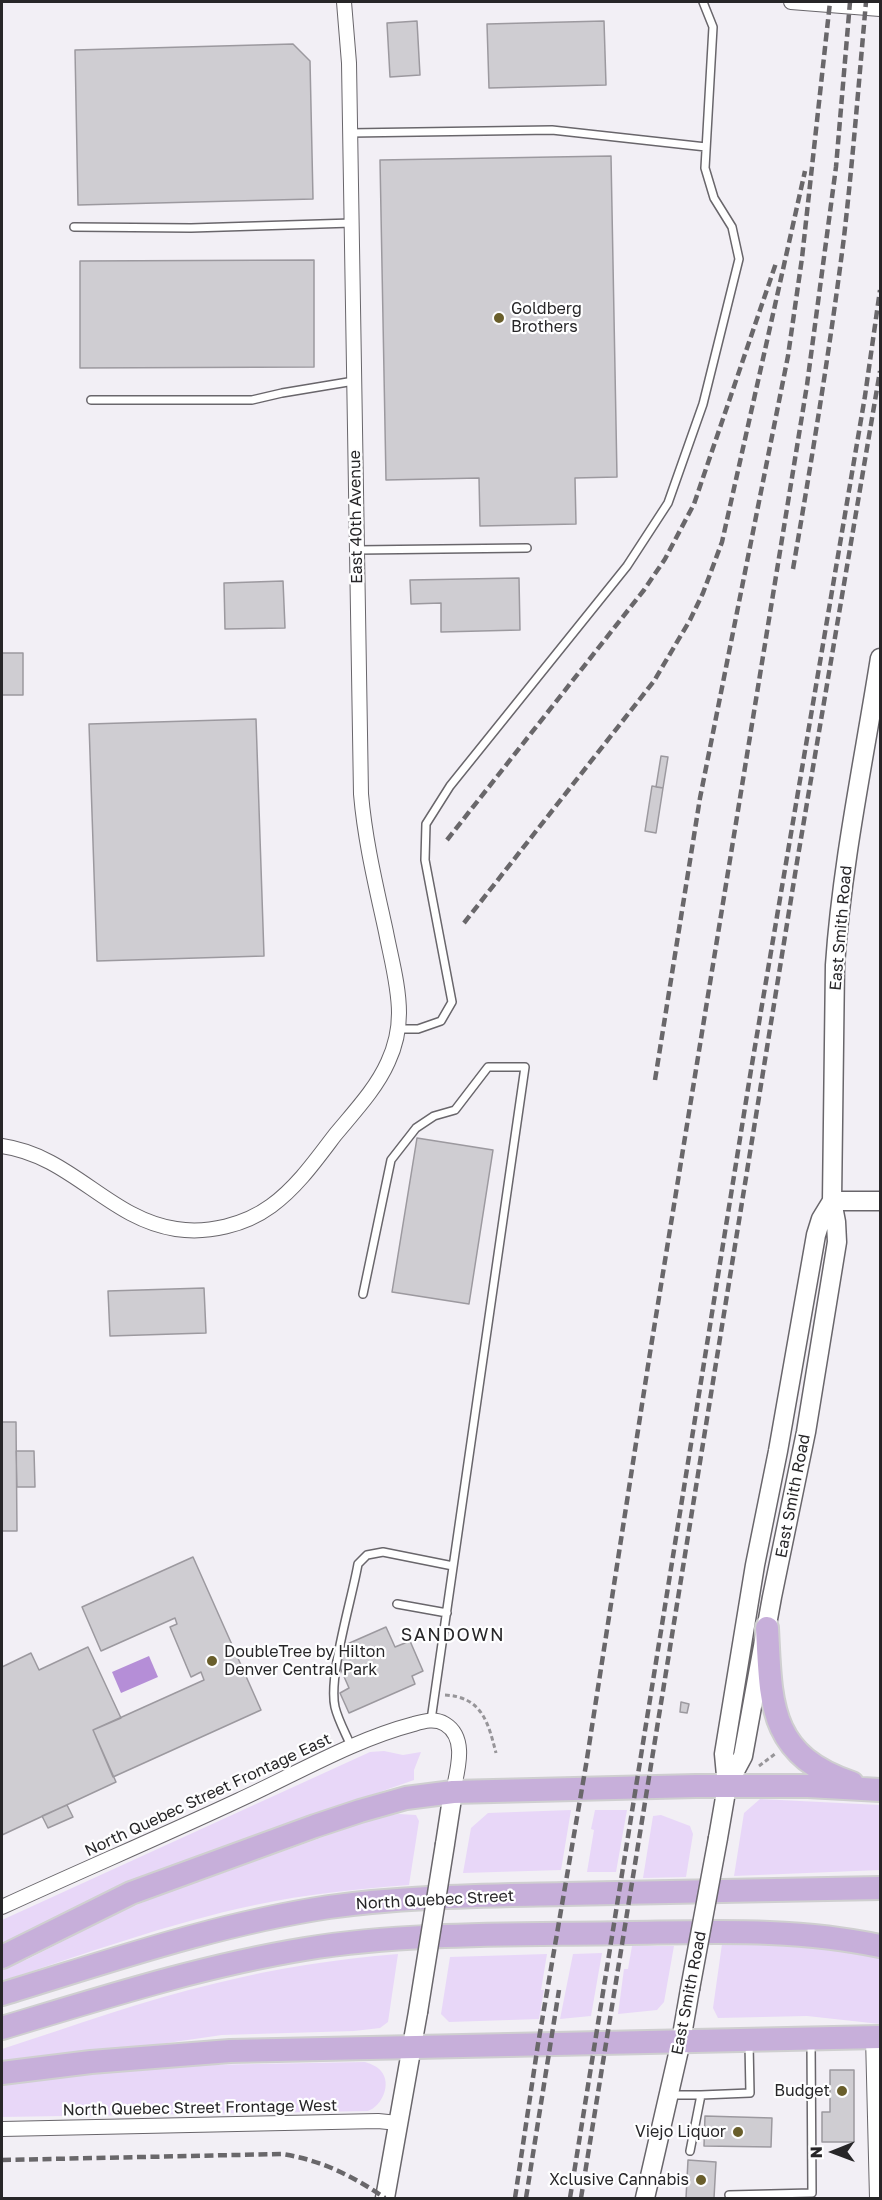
<!DOCTYPE html>
<html>
<head>
<meta charset="utf-8">
<style>
	body { margin:0 }
	#map { position:relative; width:882px; height:2200px; overflow:hidden; background:#f2eff5; font-family:"Golos Text",sans-serif }
	canvas { display:block }
	.frame { position:absolute; inset:0; border:3px solid #272628; pointer-events:none }
	.north { position:absolute; left:804px; top:2122px; width:60px; height:60px; -webkit-text-stroke:4px #fefeff; paint-order:stroke; rotate:269deg; font-size:16px; font-weight:700; line-height:24px; text-align:center; color:#272628 }
	.north::after { content:''; display:block; margin:auto; width:21px; height:27px; background:#272628; clip-path:polygon(50% 0,100% 100%,50% 72%,0 100%) }
</style>
</head>
<body>
<div id="map">
<canvas width="882" height="2200"></canvas>
<div class="frame"></div>
<div class="north">N</div>
</div>
<script>
const context = document.querySelector('canvas').getContext('2d');
context.lineJoin = 'round';
function fill(path, color) {
  context.fillStyle = color;
  context.fill(path, 'evenodd');
}
function trace(path, color, width, dash) {
  context.strokeStyle = color;
  context.lineWidth = width;
  context.lineCap = dash ? 'butt' : 'round';
  context.setLineDash(dash || []);
  context.stroke(path);
}
function write(font, color, halo, rows, align = 'center') {
  context.font = font + ' "Golos Text",sans-serif';
  context.lineWidth = 4.5;
  context.setLineDash([]);
  context.textBaseline = 'middle';
  context.strokeStyle = halo;
  context.fillStyle = color;
  for (const [text, x, y, turn = 0] of rows) {
    context.save();
    context.translate(x, y);
    context.rotate((+turn || 0) * Math.PI / 180);
    context.textAlign = isNaN(turn) ? turn : align;
    if (halo) context.strokeText(text, 0, 0);
    context.fillText(text, 0, 0);
    context.restore();
  }
}
const green = new Path2D(`
	M384,1751L403,1755L421,1752L414,1770V1780C273,1828 138,1890 2,1950V1920L370,1752Z
	M760,1799L880,1805V1870L734,1876L744,1813Z
	M571,1810L561,1870L463,1873L471,1828L488,1813Z
	M595,1810H627L616,1872H587L594,1830L591,1829Z
	M399,1814L416,1815L419,1821L409,1885C358,1889 306,1894 255,1905C169,1923 85,1954 2,1981V1969L28,1959L115,1914L153,1898L384,1815Z
	M661,1815L690,1826L693,1834L686,1877L643,1878L653,1816Z
	M722,1944C776,1944 828,1948 880,1958V2024L807,2016L718,2018L713,2008Z
	M632,1946H674L664,2002L657,2010L618,2014L624,1969H628Z
	M602,1953L591,2016L560,2019L573,1954Z
	M398,1954L388,2022L380,2028L354,2031L222,2035L2,2067V2049C73,2026 144,2000 217,1983C277,1968 337,1959 398,1954Z
	M547,1954L541,1990H544L539,2019L449,2022L441,2014L450,1957Z
	M365,2062C371,2064 377,2066 381,2071C392,2084 382,2106 368,2111L2,2117V2079L150,2066Z`);
const water = new Path2D(`
	M149,1656L158,1677L121,1693L112,1672Z`);
const building = new Path2D(`
	M417,21L420,75L390,77L387,23Z
	M604,21L606,85L489,88L487,24Z
	M293,44L310,61L313,199L78,205L75,50Z
	M611,156L617,477L575,478L576,524L480,526L479,478L386,480L380,160Z
	M314,260V367L80,368V261Z
	M519,578L520,630L441,632V603L411,604L410,580Z
	M283,581L285,628L225,629L224,583Z
	M2,653H23V695H2Z
	M256,719L264,956L97,961L89,724Z
	M661,756L668,757L663,788L656,787Z
	M652,786L663,788L656,833L645,831Z
	M417,1138L493,1150L469,1304L392,1292Z
	M204,1288L206,1333L110,1336L108,1291Z
	M2,1422H16L17,1531H2Z
	M16,1451H34L35,1487H17Z
	M193,1557L261,1710L113,1777L93,1730L204,1680L201,1672L191,1677L170,1627L177,1624L175,1618L101,1651L82,1607Z
	M386,1627L395,1647L410,1641L423,1671L412,1676L415,1684L349,1713L340,1693L349,1688L339,1665L345,1645Z
	M88,1647L121,1718L93,1730L116,1782L2,1835V1667L31,1653L39,1670Z
	M681,1702L689,1704L687,1713L680,1712Z
	M67,1805L73,1817L48,1828L42,1816Z
	M830,2070H854V2142H822V2112H830Z
	M705,2116L772,2118L771,2147L704,2146Z
	M688,2160L716,2162L714,2198H686Z`);
const path = new Path2D(`
	M445,1695C482,1697 488,1722 496,1753
	M759,1766L775,1754`);
const service = new Path2D(`
	M350,133L552,130L706,147
	M74,227L191,228L352,223
	M91,400H252L282,393L354,381
	M357,550L527,548
	M398,1029H418L441,1021L452,1002L425,860L426,824L450,786L627,566L668,503L703,404L739,259L732,227L714,198L705,168L713,27L703,2
	M363,1294L391,1160L416,1128L434,1116L455,1110L488,1067H525L431,1720
	M397,1604L447,1613
	M351,1746C346,1734 338,1720 335,1707C328,1676 352,1599 358,1564L367,1555L383,1552L453,1566
	M669,2095H701L690,2151
	M701,2095L750,2093L749,2043
	M729,2195L812,2193L811,2041`);
const minor = new Path2D(`
	M791,2L880,9
	M2,1146C72,1156 109,1219 176,1229C208,1234 245,1225 271,1206C297,1187 316,1160 335,1135C354,1112 376,1089 388,1062C395,1047 399,1029 399,1013C399,986 391,958 386,932C376,886 365,841 361,794L349,63L344,2
	M2,1907C80,1871 160,1837 239,1800C296,1774 353,1740 414,1724C424,1721 435,1718 445,1724C468,1738 457,1771 453,1792
	M873,2037L877,2198
	M2,2129L378,2121L398,2123`);
const tertiary = new Path2D(`
	M832,1201H880
	M727,1786L743,1756L772,1597L806,1432L837,1242L836,1222L832,1201L835,965C842,862 864,760 880,658
	M718,1838L727,1786L724,1754L755,1565L778,1451L816,1235L821,1219L832,1201
	M445,1844L453,1792
	M385,2198L418,2012
	M645,2198L681,2041L690,1989`);
const primary = new Path2D(`
	M767,1628C771,1703 768,1755 852,1783
	M2,1957L131,1893L315,1826L360,1811L406,1798L453,1792L696,1786H808L880,1790
	M2,1994C110,1961 217,1924 329,1907C407,1896 486,1896 564,1894C669,1892 775,1890 880,1888
	M2,2028C102,1998 202,1966 305,1949C409,1932 522,1935 627,1933C712,1932 797,1928 880,1946
	M2,2073L91,2062L230,2051L880,2037`);
const rail = new Path2D(`
	M793,569C812,458 830,348 844,237C853,158 859,80 866,2
	M447,840L644,590L665,559L694,504L776,263
	M464,923L654,681L690,620L703,593L722,542L805,171
	M655,1080L700,798L788,356L802,258L830,2
	M2,2160L282,2154C321,2160 353,2176 385,2198
	M515,2198L538,2044L586,1765L650,1353L807,385L836,167L850,2
	M526,2198L559,1990
	M570,2198L751,1070L865,396L880,290
	M581,2198L797,862L880,371`);
const tertiaryBridge = new Path2D(`
	M690,1989L718,1838
	M418,2012L445,1844`);
const markers = [
	[499,318,6,"#695e2b"],
	[212,1661,6,"#695e2b"],
	[842,2091,6,"#695e2b"],
	[738,2132,6,"#695e2b"],
	[701,2180,6,"#695e2b"]
];
const poiNames = [
	["Goldberg",511,309,"left"],
	["Brothers",511,327,"left"],
	["DoubleTree by Hilton",224,1652,"left"],
	["Denver Central Park",224,1670,"left"],
	["Budget",830,2091],
	["Viejo Liquor",726,2132],
	["Xclusive Cannabis",689,2180]
];
const streetNames = [
	["East 40th Avenue",356,517,-91],
	["East Smith Road",841,928,-85],
	["East Smith Road",793,1496,-79],
	["North Quebec Street Frontage East",208,1795,-25],
	["North Quebec Street",435,1900,-3],
	["East Smith Road",689,1993,-79],
	["North Quebec Street Frontage West",200,2108,-1]
];
const neighbourhoodNames = [
	["SANDOWN",453,1635]
];
fill(green, '#e8d7f8');
fill(water, '#b58ed7');
fill(building, '#cfcdd2');
trace(building, '#9c999f', 1.5);
trace(service, '#69666b', 10);
trace(minor, '#69666b', 16);
trace(tertiary, '#69666b', 21);
trace(primary, '#cfcfd0', 26);
trace(path, '#979599', 3, [4.5, 3]);
trace(service, '#fff', 7);
trace(minor, '#fff', 14);
trace(tertiary, '#fff', 18);
trace(primary, '#c7afda', 22);
trace(rail, '#69676a', 4.5, [9, 4.5]);
trace(tertiaryBridge, '#69666b', 21, []);
trace(tertiaryBridge, '#fff', 18);
for (const [x, y, r, color] of markers) {
  const dot = new Path2D();
  dot.arc(x, y, r, 0, 2 * Math.PI);
  context.fillStyle = color;
  context.fill(dot);
  trace(dot, '#fefeff', 2);
}
write('16px', '#272628', '#fefeff', poiNames, 'right');
write('16px', '#272628', '#fefeff', streetNames);
context.letterSpacing = '1.5px';
write('18px', '#272628', '#fefeff', neighbourhoodNames);
context.letterSpacing = '0px';
</script>
</body>
</html>
